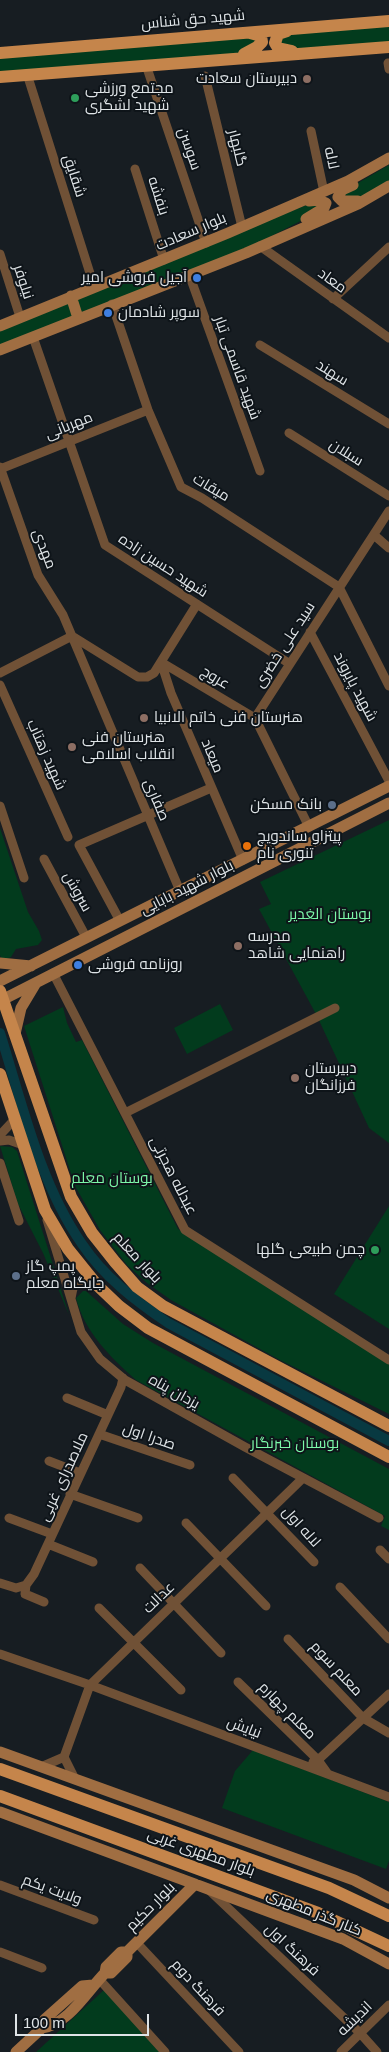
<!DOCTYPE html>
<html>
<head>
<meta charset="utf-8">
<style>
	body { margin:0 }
	#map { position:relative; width:389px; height:2052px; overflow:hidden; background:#171d22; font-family:Arial,sans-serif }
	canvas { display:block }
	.scale { position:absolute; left:15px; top:2014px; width:134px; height:22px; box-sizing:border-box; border:2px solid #dfe4e7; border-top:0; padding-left:6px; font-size:15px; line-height:18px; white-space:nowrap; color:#dfe4e7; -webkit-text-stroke:4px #0e1419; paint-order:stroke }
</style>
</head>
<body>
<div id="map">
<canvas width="389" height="2052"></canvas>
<div class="scale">100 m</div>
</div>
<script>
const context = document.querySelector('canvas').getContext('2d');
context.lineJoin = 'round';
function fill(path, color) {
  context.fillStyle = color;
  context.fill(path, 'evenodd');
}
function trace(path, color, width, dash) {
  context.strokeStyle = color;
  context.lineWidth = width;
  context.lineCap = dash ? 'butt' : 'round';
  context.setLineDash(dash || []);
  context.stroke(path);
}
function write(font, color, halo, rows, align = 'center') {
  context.font = font + ' Arial,Cairo,sans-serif';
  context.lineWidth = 4;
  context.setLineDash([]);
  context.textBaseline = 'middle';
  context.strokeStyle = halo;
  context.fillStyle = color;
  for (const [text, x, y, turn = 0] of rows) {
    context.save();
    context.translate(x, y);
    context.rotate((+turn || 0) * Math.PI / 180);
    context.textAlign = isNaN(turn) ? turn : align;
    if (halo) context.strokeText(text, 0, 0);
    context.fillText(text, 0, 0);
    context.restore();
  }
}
const green = new Path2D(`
	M389,21V47L297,52L278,48L275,37Z
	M261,36L246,53L0,77V53Z
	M389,165V186L365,200L339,194Z
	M319,200L318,212L260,242L0,350V326Z
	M389,820V1143L369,1128L317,1016L259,909L271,904L260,882Z
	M0,828L28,912L39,931L42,940L38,945L16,949L11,957L2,961L0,955Z
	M220,1004L233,1030L187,1054L174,1028Z
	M63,1007L67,1023L76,1042L82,1040L178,1229L389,1364V1414L280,1360L171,1300L147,1283L127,1265L100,1230L75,1186L24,1026Z
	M0,1146L12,1147L17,1151L69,1315L43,1253L18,1204Z
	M389,1206V1329L334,1294Z
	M83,1291H86L123,1324L153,1343L389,1469V1530L381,1526L385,1516L136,1380C111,1358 84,1331 76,1298Z
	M253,1750L389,1802V1861L386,1869L222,1808L235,1771Z
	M104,1990L161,2052H36Z`);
const canal = new Path2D(`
	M0,1033C22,1103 40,1184 82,1244C104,1277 136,1301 168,1323L389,1441`);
const street = new Path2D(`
	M388,63L389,69
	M146,65L206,243
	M27,74L94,286
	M205,76L242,227
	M311,131L324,192
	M135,169L164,260
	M260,246L389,338
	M0,254L20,317
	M189,274L260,471
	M333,299L389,247
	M112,304L148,410L181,487L202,498L339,587L389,686
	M33,337L105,545L290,664
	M260,345L389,424
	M289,433L389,496
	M0,467L38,575L63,615L180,891
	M0,469L148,410
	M374,535L389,548
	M310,632L389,781
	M72,636L138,677H147L154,673L197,604
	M161,662L171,693L243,860
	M161,662L255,718
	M0,673L72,636
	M0,685L68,837
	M0,806L24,878
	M309,827L255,718L389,511
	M44,859L86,937
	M120,921L79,845L211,788
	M53,973L185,1230L389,1360
	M125,1113L335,1008
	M0,1135L15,1119
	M0,1141L9,1140L23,1145
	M0,1163L19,1221
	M47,1220L81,1332L100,1359L125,1380L245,1447L379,1518
	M71,1298L73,1288L81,1282L97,1285
	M67,1398L108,1415
	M99,1434L190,1465
	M49,1461L80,1473
	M233,1478L314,1562
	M70,1494L138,1518
	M9,1518L52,1534
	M186,1523L266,1606
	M48,1544L93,1562
	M380,1550L389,1559
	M140,1568L221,1653
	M0,1583L16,1588L26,1585
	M26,1585L34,1574L121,1387L123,1378
	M26,1585L25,1594L44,1602
	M340,1587L389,1639
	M99,1608L181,1690
	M288,1639L363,1718L389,1733
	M0,1654L90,1685L389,1797
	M238,1682L318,1760L328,1774
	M64,1757L90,1685L303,1478
	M64,1757L75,1779
	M313,1762L318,1760L389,1694
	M41,1767L64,1757
	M0,1885L94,1920
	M210,1891L360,2033L377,2052
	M137,1943L239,2052
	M0,1952L42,1968
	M99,1979L165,2052
	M341,2052L389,2005`);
const secondary = new Path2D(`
	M353,185L342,190L338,197L342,201H358
	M306,219L324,208L326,203L319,200L309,201
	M71,296L78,318
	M0,326L228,233L348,181L389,158
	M0,350L246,253L358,204L389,186
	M0,963L31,966
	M0,981L389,786
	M0,1001L389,803
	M15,1034L21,1008L36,983
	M0,1752L354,1880L389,1898
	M0,1812L343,1939L389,1964
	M105,1973L106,1967L121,1952H127
	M42,2028C68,2025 88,1990 105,1973H111L127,1957V1952L195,1884
	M16,2052L42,2028L45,2019L82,1986L93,1985`);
const primary = new Path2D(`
	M287,31L278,34L275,43L278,48L292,51
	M0,53L389,21
	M244,54L257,47L262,42L261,36L250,33
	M0,77L389,47
	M0,991L71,1197L92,1233L115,1262L137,1287L163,1306L389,1426
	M0,1074L45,1210L68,1249L97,1285L119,1306L148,1328L389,1457
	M0,1769L329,1888L389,1916
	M0,1796L318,1913L389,1946`);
const markers = [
	[307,79,5,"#8d6e63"],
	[75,98,5,"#2e9e5b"],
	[197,278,5,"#3f7fe0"],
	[108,313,5,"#3f7fe0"],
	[144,718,5,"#8d6e63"],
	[72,747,5,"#8d6e63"],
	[332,805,5,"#5c6f8a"],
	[247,846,5,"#e8710a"],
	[238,946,5,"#8d6e63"],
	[78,965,5,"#3f7fe0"],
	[295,1078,5,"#8d6e63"],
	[375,1250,5,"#2e9e5b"],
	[16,1276,5,"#5c6f8a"]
];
const streetNames = [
	["شهید حق شناس",193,20,-5],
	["گلبهار",237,148,76],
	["سوسن",189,149,71],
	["لاله",331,158,78],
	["شقایق",74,176,72],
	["بنفشه",158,196,72],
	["بلوار سعادت",191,232,-23],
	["معاد",332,281,36],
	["نیلوفر",23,282,72],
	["شهید قاسمی تبار",237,368,70],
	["سهند",332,373,32],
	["مهربانی",69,426,-22],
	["سبلان",346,453,32],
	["میقات",211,488,31],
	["مهدی",44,549,69],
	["شهید حسین زاده",163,566,33],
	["سید علی خضری",285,645,-57],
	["عروج",215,678,31],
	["شهید پایروند",355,687,62],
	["شهید زهتاب",46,755,66],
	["میعاد",212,756,67],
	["صفاری",156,800,67],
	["بلوار شهید بابایی",187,888,-27],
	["سروش",77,892,61],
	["عبدلله هجرتی",173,1176,63],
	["بلوار معلم",137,1258,47],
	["یزدان پناه",174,1392,29],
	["صدرا اول",149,1437,19],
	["ملاصدرای غربی",64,1477,-65],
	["لاله اول",301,1527,48],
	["عدالت",159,1598,-44],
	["معلم سوم",336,1669,47],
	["معلم چهارم",287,1711,45],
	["نيايش",244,1728,21],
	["بلوار مطهری غربی",201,1853,20],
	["ولایت یکم",52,1890,20],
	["بلوار حکیم",151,1907,-45],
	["کنار گذر مطهری",314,1913,22],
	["فرهنگ اول",292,1950,43],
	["فرهنگ دوم",198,1988,47],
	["اندیشه",355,2019,-44]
];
const poiNames = [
	["دبیرستان سعادت",297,79,"right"],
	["مجتمع ورزشی",85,89],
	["شهید لشگری",85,106],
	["آجیل فروشی امیر",187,278,"right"],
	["سوپر شادمان",118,313],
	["هنرستان فنی خاتم الانبیا",154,718],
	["هنرستان فنی",82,738],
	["انقلاب اسلامی",82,755],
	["بانک مسکن",322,805,"right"],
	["پیتزاو ساندویچ",257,837],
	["تنوری نام",257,854],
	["مدرسه",248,937],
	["راهنمایی شاهد",248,954],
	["روزنامه فروشی",88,965],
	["دبیرستان",305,1069],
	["فرزانگان",305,1086],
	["چمن طبیعی گلها",365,1250,"right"],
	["پمپ گاز",26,1267],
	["جایگاه معلم",26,1284]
];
const parkNames = [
	["بوستان الغدیر",330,915],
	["بوستان معلم",112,1179],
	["بوستان خبرنگار",295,1444]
];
fill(green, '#023b1d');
trace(canal, '#083941', 10);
trace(street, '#705136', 9);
trace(secondary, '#a06e42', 11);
trace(primary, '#c5854b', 12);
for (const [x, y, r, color] of markers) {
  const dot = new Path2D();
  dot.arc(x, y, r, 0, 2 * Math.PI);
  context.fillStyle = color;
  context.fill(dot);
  trace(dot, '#0e1419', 2);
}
write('15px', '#dfe4e7', '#0e1419', streetNames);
write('15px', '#dfe4e7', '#0e1419', poiNames, 'left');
write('15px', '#7df8a9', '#0e1419', parkNames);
</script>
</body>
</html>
